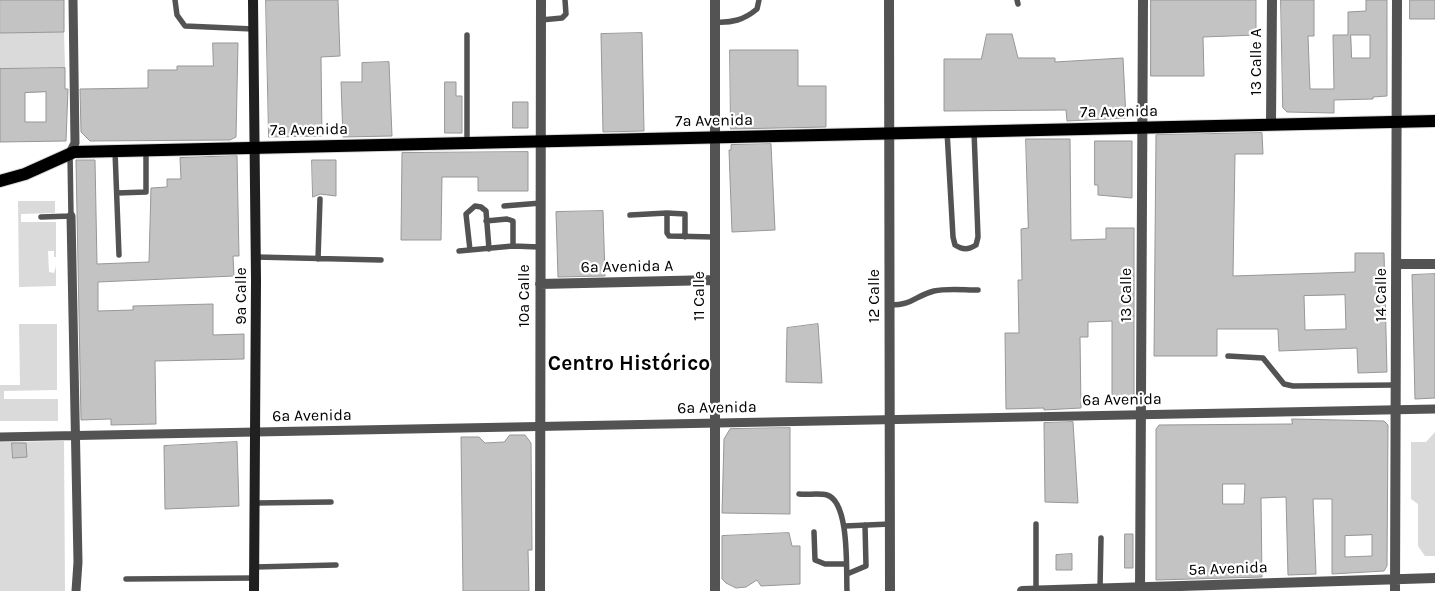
<!DOCTYPE html>
<html>
<head>
<meta charset="utf-8">
<style>
	body { margin:0 }
	canvas { display:block; background:#fff }
</style>
</head>
<body>
<canvas width="1435" height="591"></canvas>
<script>
const context = document.querySelector('canvas').getContext('2d');
context.lineJoin = 'round';
function fill(path, color) {
  context.fillStyle = color;
  context.fill(path, 'evenodd');
}
function trace(path, color, width, dash) {
  context.strokeStyle = color;
  context.lineWidth = width;
  context.lineCap = dash ? 'butt' : 'round';
  context.setLineDash(dash || []);
  context.stroke(path);
}
function write(font, color, halo, rows, align = 'center') {
  context.font = font + ' Karla,sans-serif';
  context.lineWidth = 4.5;
  context.setLineDash([]);
  context.textBaseline = 'middle';
  context.strokeStyle = halo;
  context.fillStyle = color;
  for (const [text, x, y, turn = 0] of rows) {
    context.save();
    context.translate(x, y);
    context.rotate((+turn || 0) * Math.PI / 180);
    context.textAlign = isNaN(turn) ? turn : align;
    if (halo) context.strokeText(text, 0, 0);
    context.fillText(text, 0, 0);
    context.restore();
  }
}
const green = new Path2D(`
	M64,32L65,68L0,69V33Z
	M18,201H55V213L21,214V222H56V257H54V251H48L49,272L54,273L56,266V286L19,287Z
	M19,324H57V390L4,391V399H58V421H0V385H20Z
	M1435,432V556H1425L1418,546V504L1411,499V442H1426Z
	M64,441L65,591H0V442Z`);
const building = new Path2D(`
	M0,0H64V32L0,33Z
	M266,0H338L340,56L321,57L322,136L269,137Z
	M1151,0H1256V35L1203,37L1204,76H1151Z
	M1281,0H1314V36H1308L1310,89H1334L1333,35H1348V12L1366,11V0H1387V96L1373,97V99L1334,100V113L1287,112L1283,108ZM1351,35H1370V58H1352Z
	M1410,0H1435V19H1410Z
	M642,33L644,131L603,132L601,34Z
	M987,34H1012L1018,58H1055V62L1123,58L1126,118L1067,121L1066,110L944,111V59H981Z
	M213,43H238L236,137L230,140L90,141L81,132L80,89L148,88V70H177V66H213Z
	M730,50H798V86H826V127L731,129Z
	M389,62L392,136L343,137L341,82H362V63Z
	M65,68V89H68L66,141L0,142V69ZM46,92V122H25V93Z
	M445,82H456V96H462V133H445Z
	M513,102H528V128H513Z
	M1262,133L1263,154H1235L1233,276L1355,272V253H1384L1387,372L1358,373L1357,348L1279,351L1278,329H1217V356H1154L1156,135ZM1345,295L1346,329L1305,330L1304,296Z
	M1026,139H1070L1071,240L1106,239V228H1134V403H1112V321L1088,322V337H1080L1081,408L1044,410V408L1006,409L1005,333H1019L1018,280H1022L1021,229L1028,228Z
	M1095,141H1132V198L1098,195V185H1095Z
	M771,144L775,230L732,232L729,150H731V145Z
	M528,152V191H478V177H442L441,240H401L402,153Z
	M237,156L239,256H233L234,276L98,282V311L133,310V306L213,304V335L244,334V359L155,361L156,424L111,425V419L81,420L76,160H95L97,264L149,262L151,188L167,187V179H181L180,158Z
	M312,160H336V196L320,194L313,197Z
	M603,211L605,276L558,277L556,212Z
	M1435,274V398L1415,399L1412,275Z
	M818,324L822,383L786,382L787,328Z
	M1292,419L1384,421L1388,425L1387,566L1384,571L1332,574V499H1313L1316,574L1288,575L1286,497L1261,498L1262,577L1156,580V429L1159,425L1292,424ZM1223,484H1245L1244,504H1223ZM1372,535V556L1345,557V536Z
	M1073,422L1078,503L1045,502L1044,423Z
	M790,428V514L722,513L724,439L730,429Z
	M510,435H525L531,443L532,550H528L529,591H463L461,437H479L485,443L504,442Z
	M237,442L239,506L165,509L164,446Z
	M12,443H26L27,457L13,458Z
	M789,533L792,546H800V584L761,586L757,580L746,587L736,588L726,583L722,579V536Z
	M1125,534H1133V568H1125Z
	M1072,554V570H1056V555Z`);
const service = new Path2D(`
	M175,0L177,15L185,26L253,29
	M1017,0L1018,4
	M541,20L562,18L566,14L565,0
	M715,22C732,23 744,20 757,9L759,0
	M467,35V143
	M947,131L953,237L955,245C963,250 968,250 976,245L978,237L974,131
	M115,151L119,255
	M117,193L146,192V150
	M504,206L541,203
	M667,213L685,214V237
	M630,215L667,213V233L669,236L714,237
	M41,217L71,216L70,153
	M486,221L507,219L513,221V246
	M470,250L466,214L475,206L481,207L486,211L489,249
	M459,251L513,246L539,247
	M256,257L381,260
	M318,259L320,199
	M890,305C914,305 914,296 934,291C947,288 964,290 978,290
	M1228,356L1263,358L1284,384L1293,386L1395,385
	M799,494C808,495 819,493 827,495C850,502 846,571 847,591
	M255,503L331,502
	M845,526L890,524
	M814,532L815,560L825,564H846
	M255,567L336,565
	M847,574L866,566L865,525
	M126,579L254,578
	M1100,589L1101,538
	M1036,591V524`);
const pedestrian = new Path2D(`
	M70,153L75,143L73,0
	M71,216L78,562L76,591
	M0,437L1435,409`);
const minor = new Path2D(`
	M1271,124L1272,0
	M1396,264H1435
	M540,284L714,280
	M540,591L541,0
	M715,591V0
	M1022,591L1435,578
	M1395,591L1397,0`);
const tertiary = new Path2D(`
	M889,0L890,591
	M1140,591L1143,0`);
const secondary = new Path2D(`
	M253,0L256,280L254,591`);
const primary = new Path2D(`
	M0,181L25,174L74,152L1435,121`);
const streetNames = [
	["13 Calle A",1256,62,-90],
	["7a Avenida",1119,112,-1],
	["7a Avenida",714,121,-1],
	["7a Avenida",309,130,-1],
	["6a Avenida A",627,267,-1],
	["13 Calle",1126,295,-90],
	["14 Calle",1381,295,-90],
	["9a Calle",241,296,-90],
	["10a Calle",524,296,-90],
	["11 Calle",699,296,-90],
	["12 Calle",874,296,-90],
	["6a Avenida",1122,400,-1],
	["6a Avenida",717,408,-1],
	["6a Avenida",312,416,-1],
	["5a Avenida",1228,569,-2]
];
const districtNames = [
	["Centro Histórico",629,364]
];
fill(green, '#dadada');
fill(building, '#c3c3c3');
trace(building, '#979797', 1);
trace(primary, '#dbdbdb', 14);
trace(service, '#535353', 5.5);
trace(pedestrian, '#535353', 9);
trace(minor, '#535353', 10);
trace(tertiary, '#535353', 10);
trace(secondary, '#202020', 10);
trace(primary, '#000', 12);
write('16px', '#000', '#fff', streetNames);
write('bold 21px', '#000', '#fff', districtNames);
</script>
</body>
</html>
